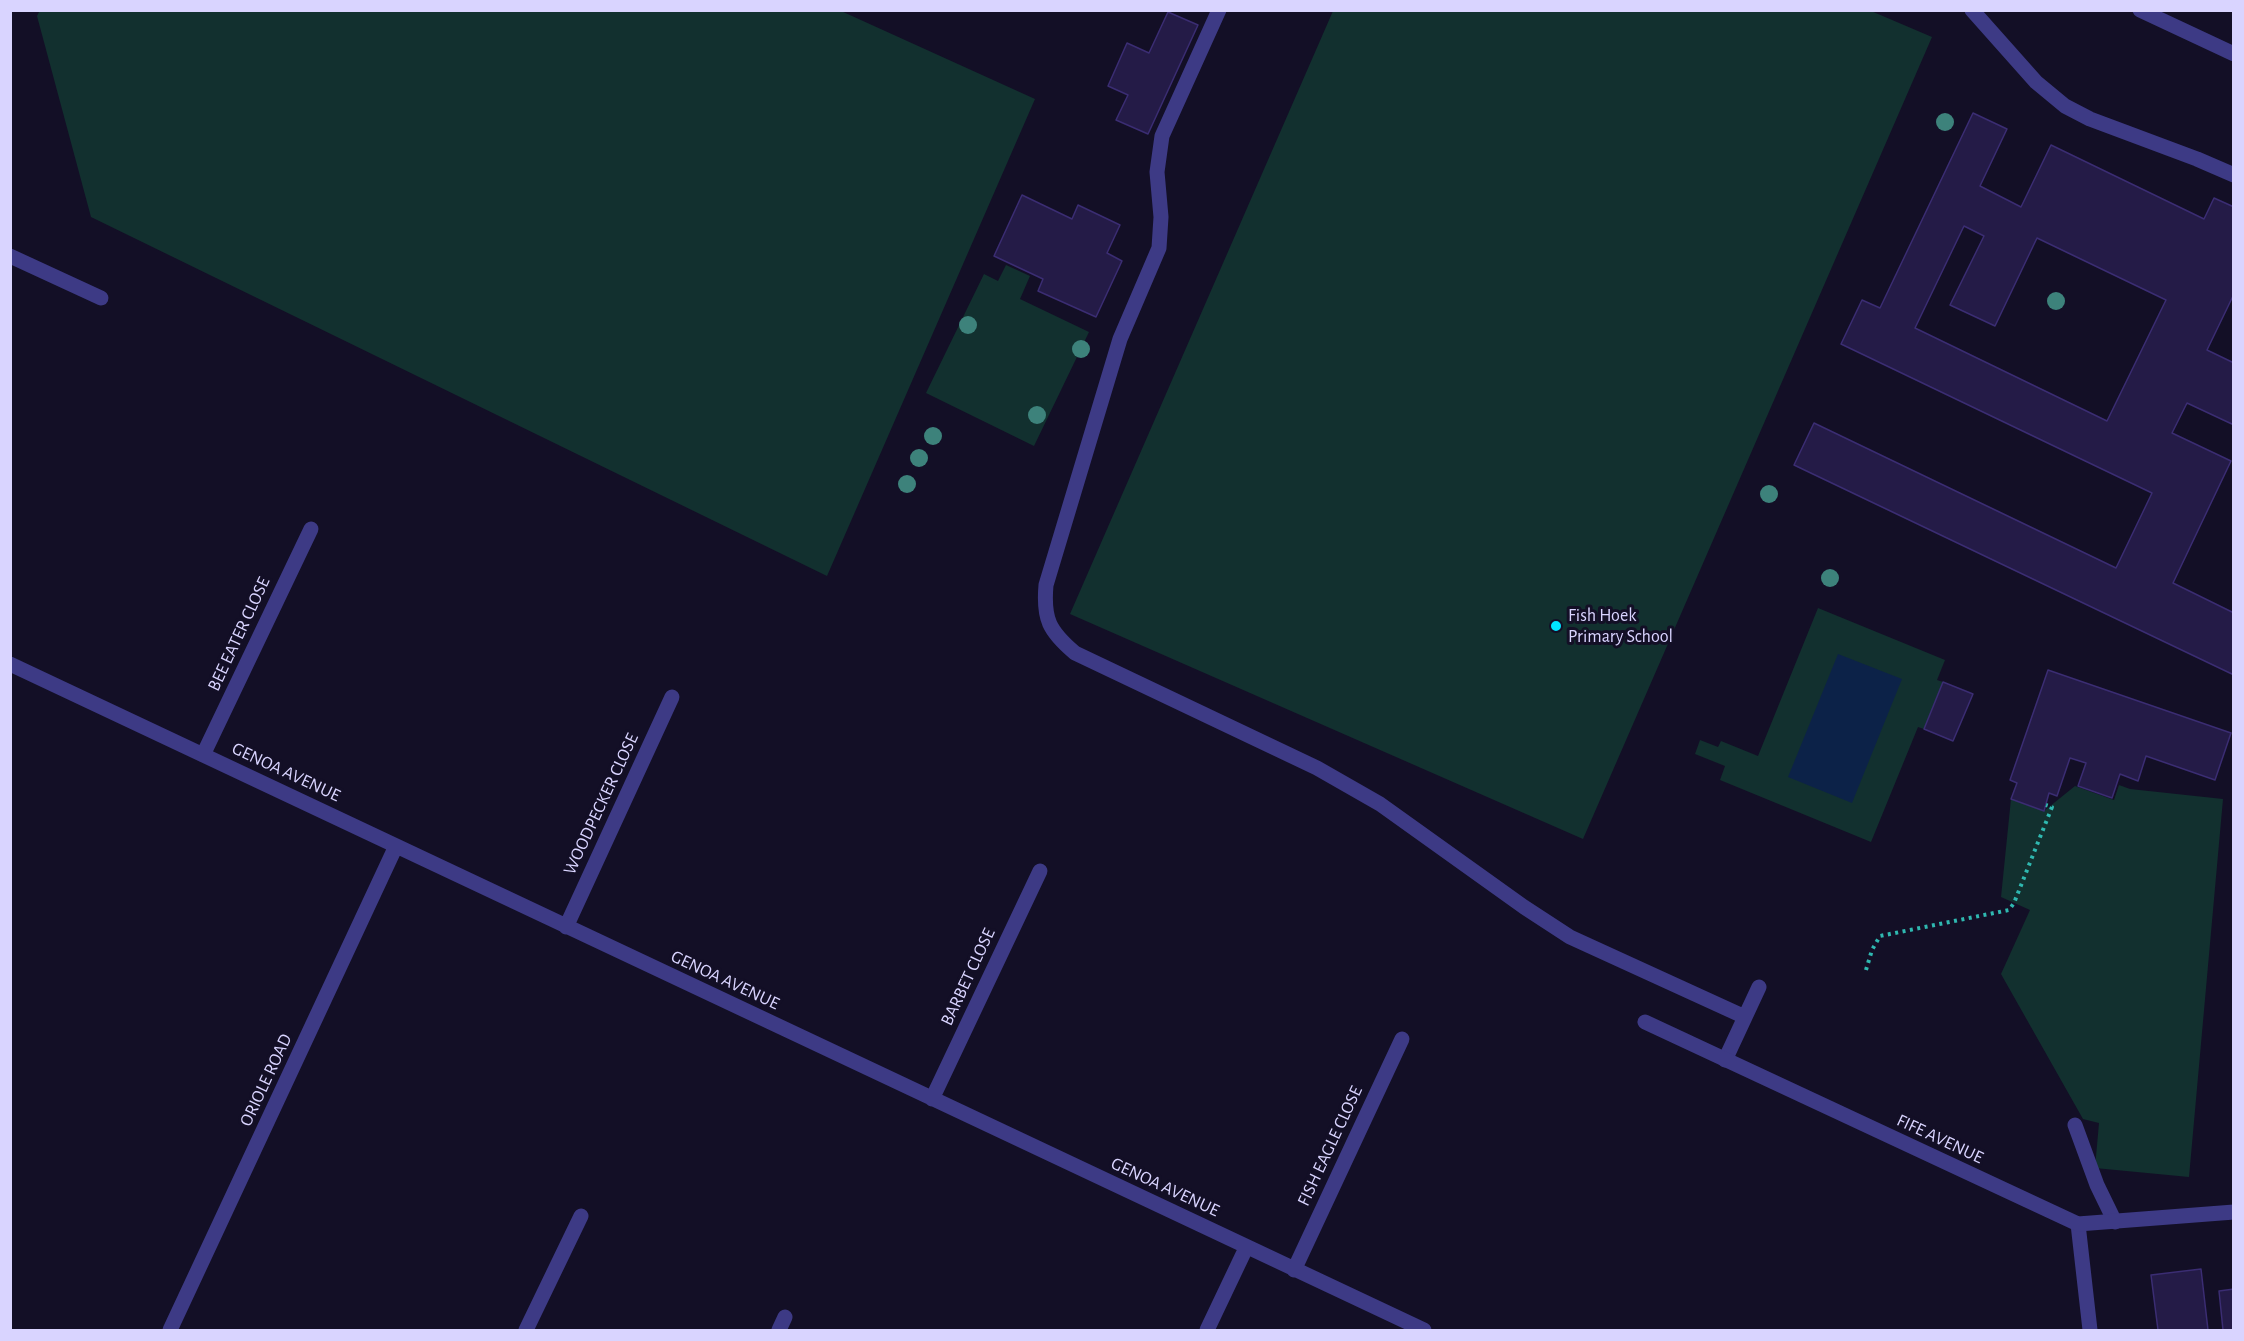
<!DOCTYPE html>
<html>
<head>
<meta charset="utf-8">
<style>
	body { margin:0 }
	#map { position:relative; width:2244px; height:1341px; overflow:hidden; background:#130f26; font-family:"Alegreya Sans",sans-serif }
	canvas { display:block }
	.frame { position:absolute; inset:0; border:12px solid #d9d4ff; pointer-events:none }
</style>
</head>
<body>
<div id="map">
<canvas width="2244" height="1341"></canvas>
<div class="frame"></div>
</div>
<script>
const context = document.querySelector('canvas').getContext('2d');
context.lineJoin = 'round';
function fill(path, color) {
  context.fillStyle = color;
  context.fill(path, 'evenodd');
}
function trace(path, color, width, dash) {
  context.strokeStyle = color;
  context.lineWidth = width;
  context.lineCap = dash ? 'butt' : 'round';
  context.setLineDash(dash || []);
  context.stroke(path);
}
function write(font, color, halo, rows, align = 'center') {
  context.font = font + ' "Alegreya Sans",sans-serif';
  context.lineWidth = 6;
  context.setLineDash([]);
  context.textBaseline = 'middle';
  context.strokeStyle = halo;
  context.fillStyle = color;
  for (const [text, x, y, turn = 0] of rows) {
    context.save();
    context.translate(x, y);
    context.rotate((+turn || 0) * Math.PI / 180);
    context.textAlign = isNaN(turn) ? turn : align;
    if (halo) context.strokeText(text, 0, 0);
    context.fillText(text, 0, 0);
    context.restore();
  }
}
const green = new Path2D(`
	M40,10L841,11L1035,99L827,576L91,217L37,16Z
	M1871,11L1932,37L1583,839L1070,614L1333,11Z
	M1006,265L1030,276L1020,299L1089,332L1034,446L926,393L984,274L998,281Z
	M1818,608L1945,660L1937,680L1943,682L1924,729L1918,727L1871,842L1720,780L1725,766L1695,754L1700,740L1718,747L1721,741L1758,756Z
	M2119,785L2130,789L2223,799L2189,1177L2095,1168L2099,1123L2083,1119L2001,974L2030,910L2001,897L2011,799L2044,811L2075,786L2114,800Z`);
const water = new Path2D(`
	M1838,654L1902,679L1852,803L1788,777Z`);
const building = new Path2D(`
	M1168,12L1198,25L1148,134L1116,120L1128,95L1108,86L1127,43L1149,53Z
	M1973,113L2007,129L1980,186L2021,207L2051,145L2204,219L2214,198L2234,207V294L2207,350L2234,363V425L2187,403L2172,433L2231,461L2173,583L2234,613V675L1794,465L1814,423L2116,568L2152,493L1841,344L1862,300L1880,308ZM1964,226L1984,236L1950,305L1995,326L2037,238L2166,300L2107,421L1915,328Z
	M1022,195L1072,219L1078,205L1120,225L1107,253L1122,261L1096,317L1038,291L1043,279L994,256Z
	M2048,670L2231,733L2215,780L2146,756L2138,781L2120,774L2112,798L2078,786L2086,763L2070,758L2057,796L2049,793L2044,811L2011,799L2017,783L2010,780Z
	M1943,682L1973,694L1953,741L1924,729Z
	M2201,1269L2208,1330H2158L2151,1275Z
	M2234,1289V1330H2223L2219,1291Z`);
const path = new Path2D(`
	M1866,970L1872,950L1880,936L2009,910L2014,903L2052,807L2046,805`);
const lane = new Path2D(`
	M1219,10L1162,136L1157,172L1161,217L1159,248L1120,339L1046,585C1043,619 1049,631 1075,653L1317,768L1380,804L1524,907L1570,937L1745,1017
	M1972,10L2036,82L2065,106L2090,119L2197,159L2234,175
	M1725,1060L1759,987
	M2075,1125L2097,1185L2115,1222
	M2078,1224L2090,1330
	M526,1330L581,1216
	M779,1330L785,1317`);
const street = new Path2D(`
	M2140,10L2234,54
	M10,256L101,298
	M10,664L1424,1330
	M203,755L311,529
	M566,927L672,697
	M1645,1022L2078,1224L2234,1212
	M932,1099L1040,871
	M1294,1270L1402,1039
	M170,1330L396,846
	M1207,1330L1246,1248`);
const trees = [
	[1945,122],
	[2056,301],
	[968,325],
	[1081,349],
	[1037,415],
	[933,436],
	[919,458],
	[907,484],
	[1769,494],
	[1830,578]
];
const markers = [
	[1556,626,6,"#00e5ff"]
];
const poiNames = [
	["Fish Hoek",1568,616],
	["Primary School",1568,637]
];
const streetNames = [
	["BEE EATER CLOSE",239,634,-65],
	["GENOA AVENUE",286,772,25],
	["WOODPECKER CLOSE",601,804,-65],
	["BARBET CLOSE",968,977,-65],
	["GENOA AVENUE",725,980,25],
	["ORIOLE ROAD",266,1080,-65],
	["FIFE AVENUE",1940,1139,25],
	["FISH EAGLE CLOSE",1330,1146,-65],
	["GENOA AVENUE",1165,1187,25]
];
fill(green, '#12302f');
fill(water, '#0c2248');
fill(building, '#241b47');
trace(building, '#3b2d73', 1.5);
trace(path, '#2fb8b0', 4, [3, 4.5]);
trace(lane, '#3d3a85', 15);
trace(street, '#3d3a85', 15);
context.fillStyle = '#3d827b';
for (const [x, y] of trees) {
  context.beginPath();
  context.arc(x, y, 9, 0, 2 * Math.PI);
  context.fill();
}
for (const [x, y, r, color] of markers) {
  const dot = new Path2D();
  dot.arc(x, y, r, 0, 2 * Math.PI);
  context.fillStyle = color;
  context.fill(dot);
  trace(dot, '#130f26', 2);
}
write('18px', '#d9d4ff', '#130f26', poiNames, 'left');
write('18px', '#d9d4ff', '#130f26', streetNames);
</script>
</body>
</html>
